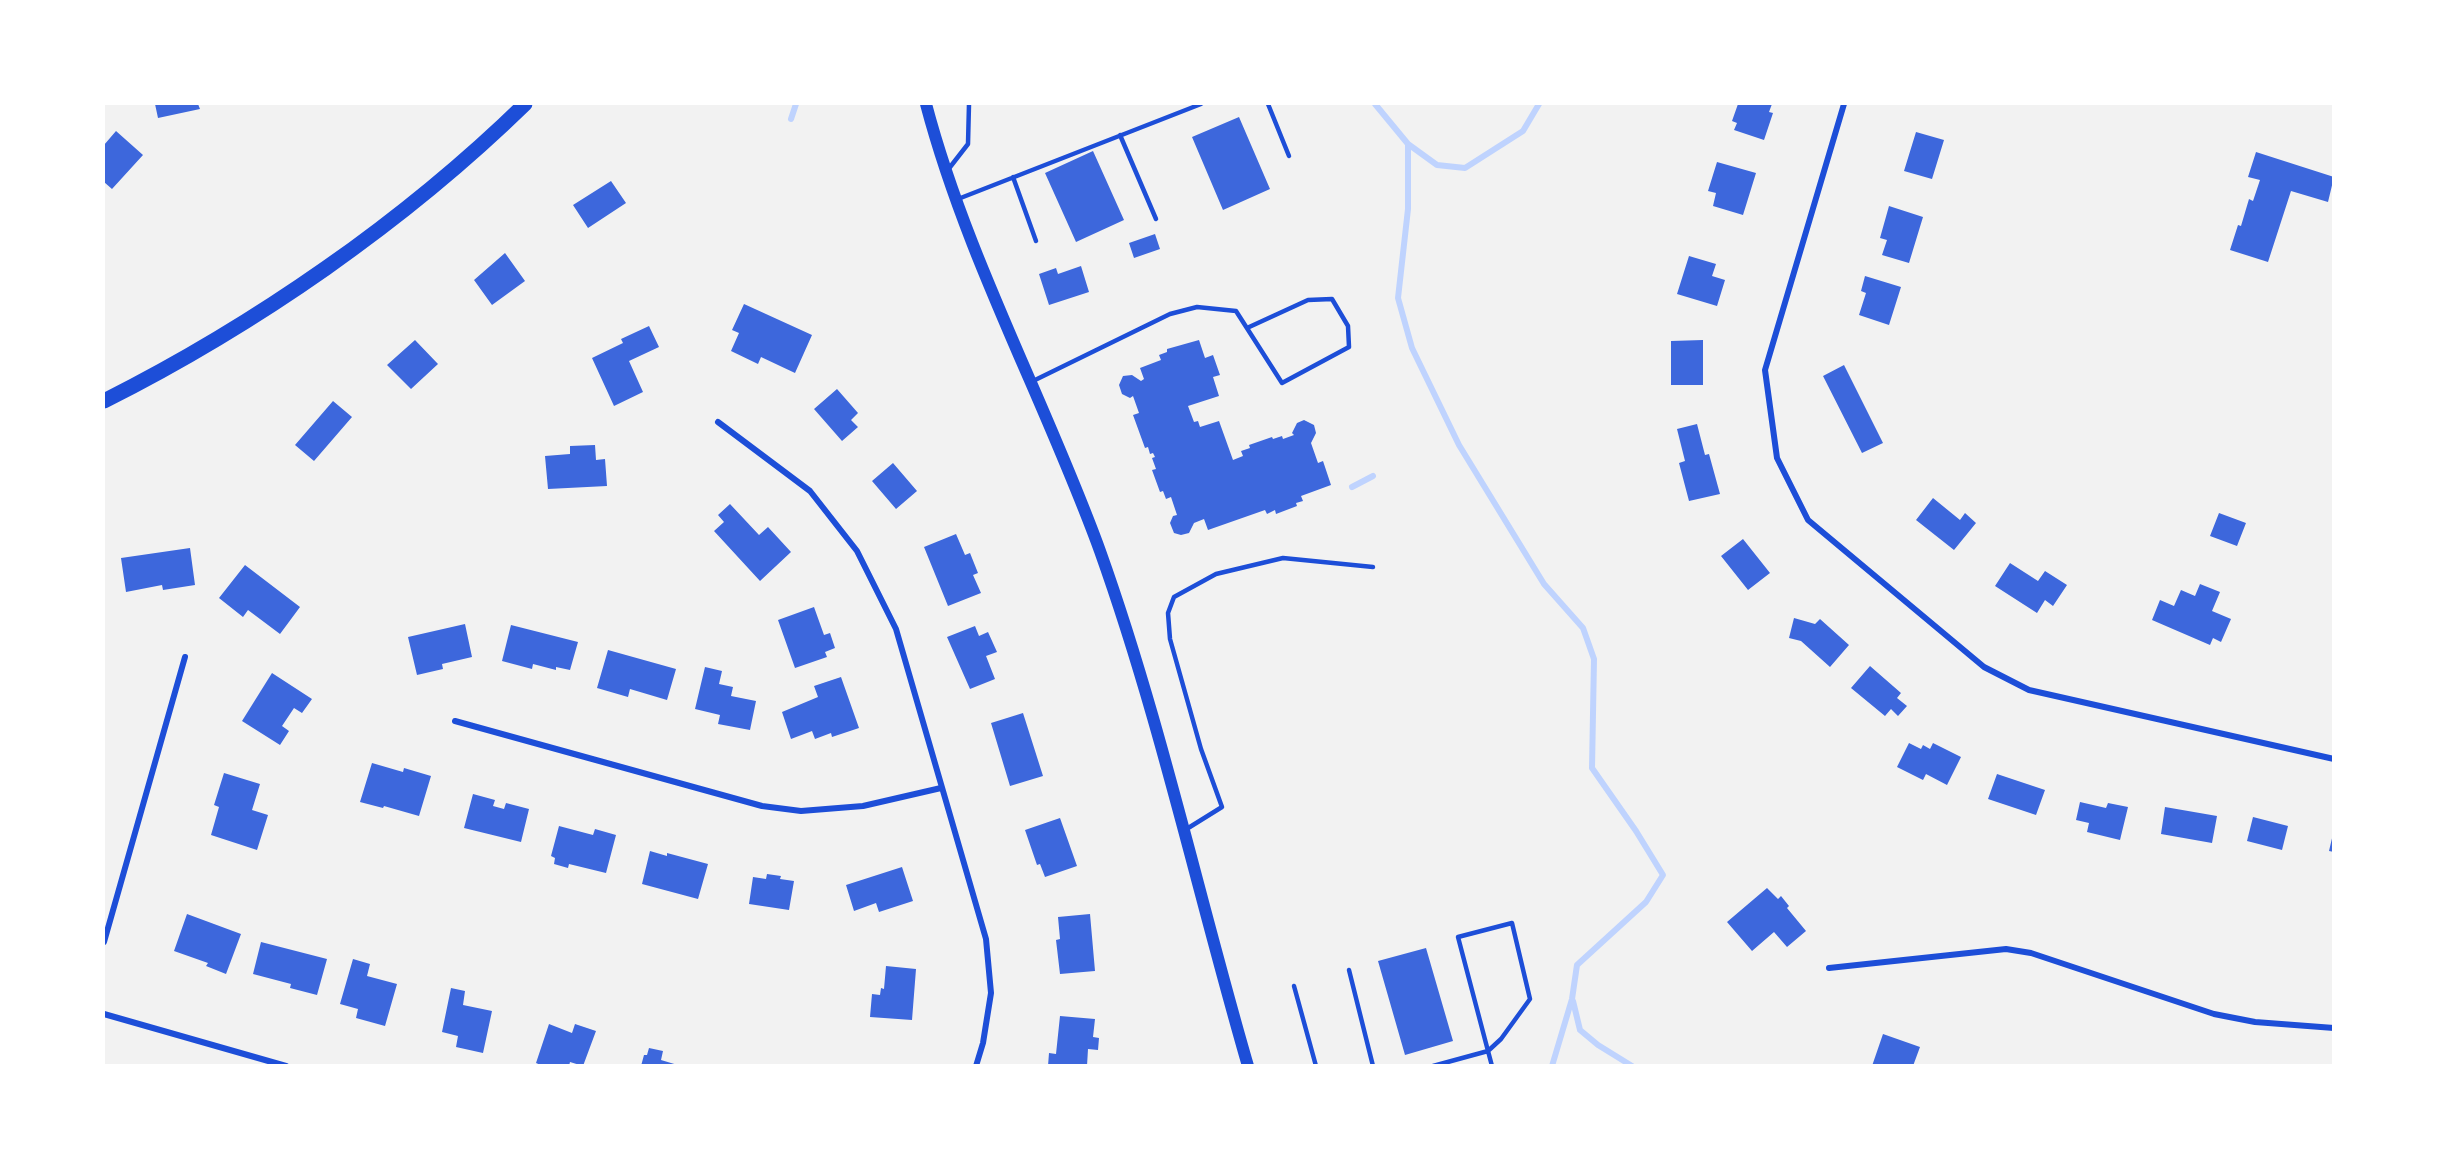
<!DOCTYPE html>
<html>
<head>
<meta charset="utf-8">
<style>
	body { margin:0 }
	#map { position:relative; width:2437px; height:1169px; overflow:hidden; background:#f2f2f2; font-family:"Sofia Sans Condensed",sans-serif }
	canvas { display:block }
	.frame { position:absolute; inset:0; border:105px solid #fff; pointer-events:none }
</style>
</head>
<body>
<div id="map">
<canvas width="2437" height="1169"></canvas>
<div class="frame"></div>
</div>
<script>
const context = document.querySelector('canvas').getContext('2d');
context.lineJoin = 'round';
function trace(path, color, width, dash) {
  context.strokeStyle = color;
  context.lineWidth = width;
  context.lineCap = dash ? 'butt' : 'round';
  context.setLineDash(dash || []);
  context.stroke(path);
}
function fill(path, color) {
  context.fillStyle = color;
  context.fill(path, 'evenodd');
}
const stream = new Path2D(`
	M1375,104L1408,144V209L1398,298L1412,348L1459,445L1544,584L1583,628L1594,659L1592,768L1636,831L1663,875L1646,902L1577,965L1572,999L1552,1066
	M791,119L796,104
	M1408,144L1437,165L1465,168L1523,131L1539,104
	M1352,487L1373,476
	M1573,1001L1580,1030L1598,1045L1632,1066`);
const building = new Path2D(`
	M155,104H198L200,109L158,118Z
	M1738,104H1772L1769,112L1773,113L1764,140L1734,130L1737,123L1732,121Z
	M1239,117L1270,189L1223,210L1192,137Z
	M116,131L143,155L112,189L104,182V145Z
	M1916,132L1944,140L1932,179L1904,171Z
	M1093,151L1124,220L1076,242L1045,173Z
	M2256,152L2334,177L2328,202L2291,191L2268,262L2230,250L2238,225L2241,226L2249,199L2253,201L2260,180L2248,177Z
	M1717,162L1756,173L1743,215L1713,206L1716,193L1708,191Z
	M611,181L626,203L588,228L573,205Z
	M1889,206L1923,217L1909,263L1882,255L1887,240L1880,238Z
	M1155,234L1160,249L1134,258L1129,243Z
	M505,253L525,281L492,305L474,280Z
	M1689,256L1716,264L1712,276L1725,280L1717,306L1677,294Z
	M1081,266L1089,292L1049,305L1039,274L1056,268L1058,274Z
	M1865,276L1901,287L1889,325L1859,315L1866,293L1861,291Z
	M744,304L812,335L795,373L761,357L758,364L731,351L739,333L732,330Z
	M649,326L659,347L629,361L643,392L614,406L592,358L623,343L621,339Z
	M415,340L438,364L411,389L387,365Z
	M1199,340L1205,358L1213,355L1220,375L1213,377L1219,396L1188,406L1194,422L1198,421L1200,427L1219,421L1233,460L1243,456L1241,451L1250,448L1249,445L1272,437L1273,439L1282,436L1283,439L1294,435L1292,433L1297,423L1304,420L1314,425L1316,433L1311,443L1318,463L1323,461L1331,485L1301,496L1303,501L1296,503L1297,506L1276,514L1275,510L1267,514L1265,510L1208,530L1204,519L1194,523L1189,533L1181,535L1174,533L1170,523L1173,516L1177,515L1171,497L1166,499L1163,491L1160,492L1152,470L1156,469L1152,458L1155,457L1153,453L1150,454L1148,447L1145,448L1133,415L1139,413L1133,396L1130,398L1122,394L1119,385L1123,376L1132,375L1141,381L1144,379L1140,368L1161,360L1159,355L1167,352V349Z
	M1703,340V385H1671V341Z
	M1844,365L1883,443L1862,453L1823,376Z
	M837,389L858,413L851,420L858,427L842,441L814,409Z
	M333,401L352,417L314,461L295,445Z
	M1697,424L1705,455L1709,454L1720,494L1689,501L1679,463L1685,461L1677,429Z
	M595,445L596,460L605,459L607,486L548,489L545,456L570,454V446Z
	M893,463L917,491L896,509L872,481Z
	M1933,498L1960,520L1965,513L1976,523L1954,550L1916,520Z
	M730,504L759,535L768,527L791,552L760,581L714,531L724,522L718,515Z
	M2219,513L2246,523L2237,546L2210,536Z
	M956,534L965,555L970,553L978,573L973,575L981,593L948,606L924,547Z
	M1743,539L1770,573L1748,590L1721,556Z
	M190,548L195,585L163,590L162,585L126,592L121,558Z
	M2010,563L2038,581L2045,571L2067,585L2053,606L2045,600L2037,613L1995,586Z
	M245,565L300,607L280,634L248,610L243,617L219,598Z
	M2200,584L2220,592L2212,611L2231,619L2221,642L2213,638L2210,645L2152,620L2160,600L2174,606L2181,590L2195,596Z
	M814,607L824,635L830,633L835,648L825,652L827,657L795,668L778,620Z
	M1794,618L1815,624L1820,619L1849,645L1830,667L1801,641L1789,638Z
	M465,624L472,657L442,664L443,669L417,675L408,637Z
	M511,625L578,642L570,670L556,667V670L533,664L532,669L502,661Z
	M975,626L979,636L988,632L997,652L986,656L995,679L970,689L947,637Z
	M608,650L676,669L667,700L630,689L628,697L597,688Z
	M1870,666L1901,693L1897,698L1907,706L1898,716L1891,709L1885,716L1851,688Z
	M705,667L722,671L719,684L733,687L731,696L756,701L750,730L718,724L720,715L695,709Z
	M272,673L312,699L302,713L294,708L282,726L289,731L280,745L242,721Z
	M841,677L859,728L832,737L831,733L815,739L812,731L791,739L782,712L818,697L814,686Z
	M1023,713L1043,776L1010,786L991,723Z
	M1909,743L1921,749L1923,745L1930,749L1933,743L1961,757L1947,785L1926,774L1923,780L1897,767Z
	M372,763L403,772L404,768L431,776L419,816L384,806L383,808L360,802Z
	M224,773L260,784L252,810L268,815L257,850L211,835L219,807L214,805Z
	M1997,774L2045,790L2036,815L1988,799Z
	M473,794L495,800L493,806L504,809L506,803L529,809L521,842L464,828Z
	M2080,802L2106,808L2108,803L2128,807L2120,840L2087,832L2089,823L2076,820Z
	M2165,807L2217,816L2212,843L2161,834Z
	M2253,817L2288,826L2282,850L2247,841Z
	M1060,818L1077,866L1045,877L1040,864L1037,865L1025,830Z
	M559,826L593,835L595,829L616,835L606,873L569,864L568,868L554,864L555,858L551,856Z
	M2333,834H2334V852L2329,851Z
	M650,851L667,856V853L708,864L698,899L642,884Z
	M902,867L913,901L879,912L876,903L854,911L846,885Z
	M767,874L781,876L780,879L794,881L789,910L749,904L753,877L766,879Z
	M1767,888L1778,899L1781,896L1789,906L1787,908L1806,931L1787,947L1774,932L1752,951L1727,922Z
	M187,914L241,934L226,974L206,966L208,963L174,951Z
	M1090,914L1095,971L1060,974L1056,940L1060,939L1058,917Z
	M261,942L327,959L317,995L290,988L291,984L253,974Z
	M1426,948L1453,1041L1405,1055L1378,961Z
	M353,959L370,964L367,976L397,984L385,1026L356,1018L358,1009L340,1004Z
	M886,966L916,969L912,1020L870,1017L872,994L880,995L881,988L884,989Z
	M451,988L465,991L463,1005L492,1011L483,1053L456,1047L458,1036L442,1032Z
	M1060,1016L1095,1019L1093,1037L1099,1038L1098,1050L1088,1049L1087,1066H1048L1049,1053L1056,1054Z
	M549,1024L572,1033L575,1024L596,1031L583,1066L570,1062L569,1066H543L536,1063Z
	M1883,1034L1920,1047L1913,1066H1872Z
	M649,1048L663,1051L661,1060L681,1066H641L644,1055H647Z`);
const service = new Path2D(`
	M1268,104L1289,156
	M1120,135L1156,219
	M947,171L968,144L969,104
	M1013,177L1036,241
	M958,199L1201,104
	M1033,381L1170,314L1197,307L1236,311L1282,383L1349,347L1348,326L1332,299L1308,300L1247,328
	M1185,830L1222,807L1201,749L1170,639L1168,613L1174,597L1216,574L1283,558L1373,567
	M1349,970L1373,1066
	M1294,986L1316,1066
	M1433,1066L1488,1051L1501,1039L1530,999L1512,923L1458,937L1488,1051L1492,1066`);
const minor = new Path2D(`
	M1844,104L1765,370L1777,458L1808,520L1984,667L2029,690L2334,759
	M718,422L810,491L857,551L896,629L986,939L991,993L983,1043L976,1066
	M455,721L762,806L801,811L863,806L941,788
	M104,942L185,657
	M1829,968L2006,949L2031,953L2214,1014L2255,1022L2334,1028
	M104,1014L286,1066`);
const secondary = new Path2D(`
	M926,104C967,259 1045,400 1100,551C1160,719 1198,894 1248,1066`);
const primary = new Path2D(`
	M104,401C255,325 404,222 525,104`);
trace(stream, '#bfd3fe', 6);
fill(building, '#3d67dc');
trace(service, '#1d4ed8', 4.5);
trace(minor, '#1d4ed8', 6);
trace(secondary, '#1d4ed8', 12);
trace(primary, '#1d4ed8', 15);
</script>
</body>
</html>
